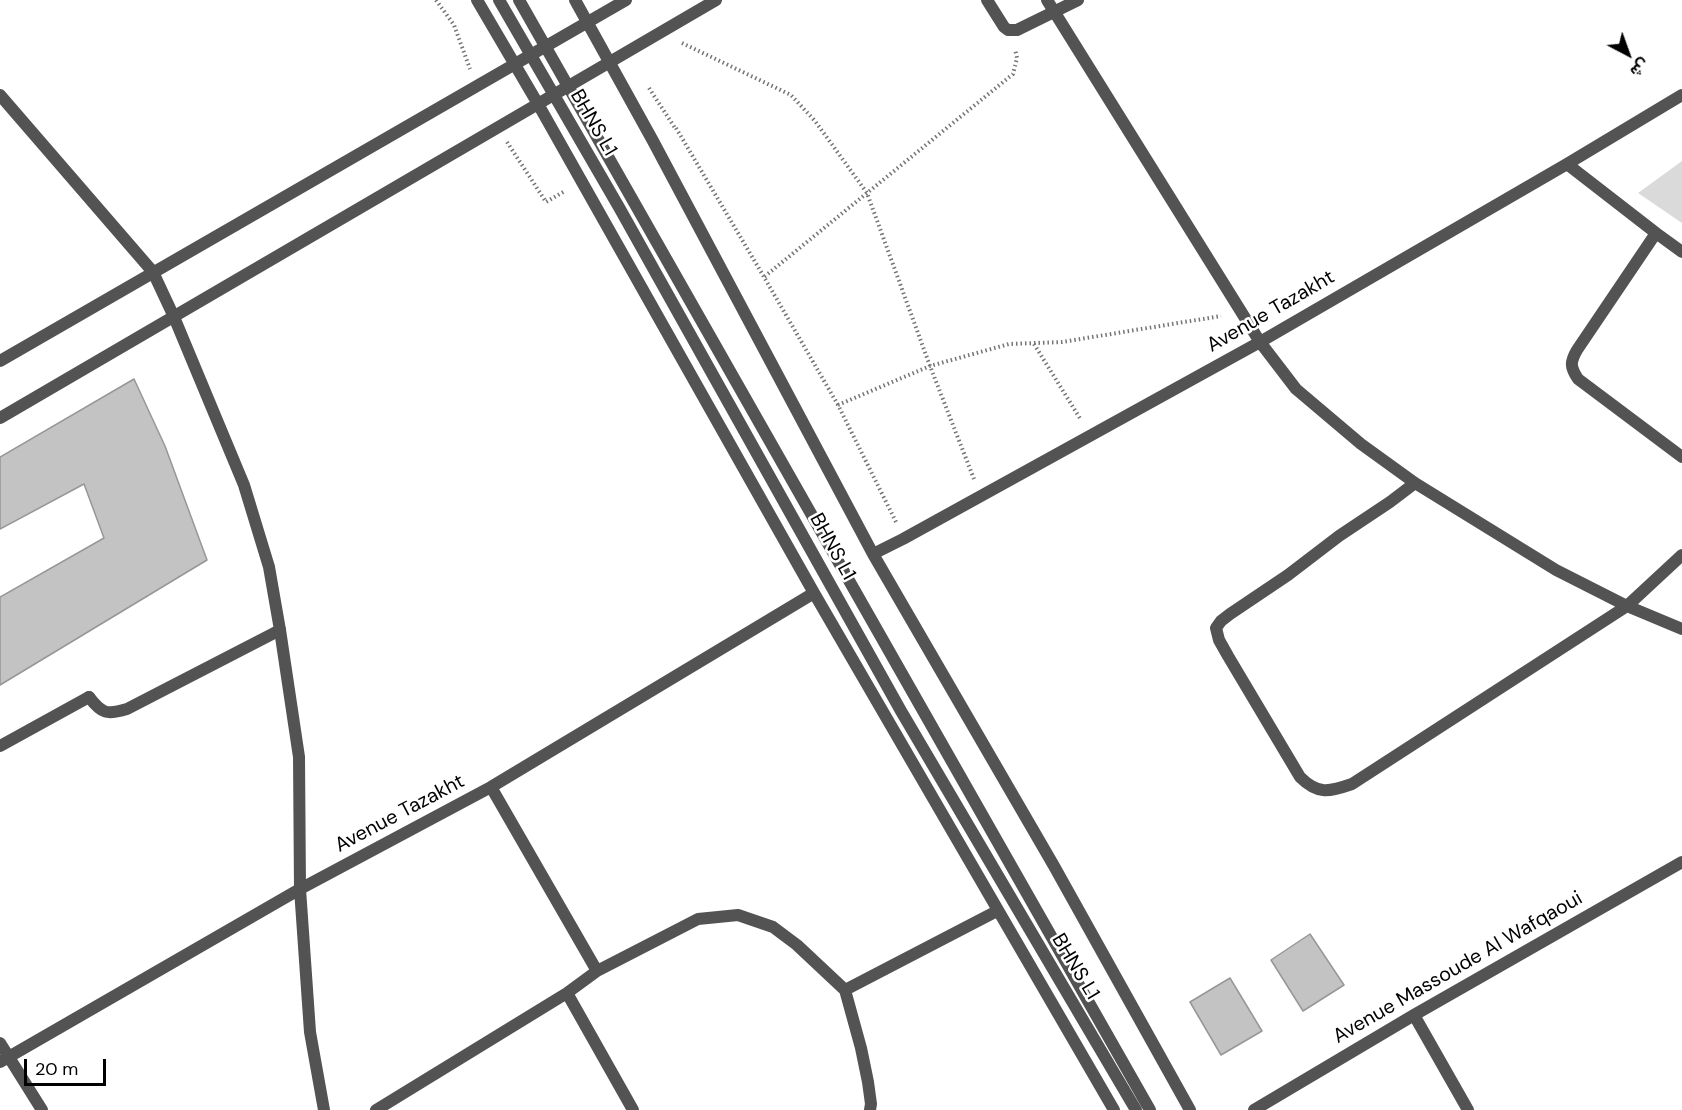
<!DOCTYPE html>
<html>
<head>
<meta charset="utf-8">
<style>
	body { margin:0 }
	#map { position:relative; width:1682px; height:1110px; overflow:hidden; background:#fff; font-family:"DM Sans",Vazirmatn,sans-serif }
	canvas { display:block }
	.north { position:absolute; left:1598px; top:24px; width:60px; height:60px; -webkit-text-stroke:4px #fff; paint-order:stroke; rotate:139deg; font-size:16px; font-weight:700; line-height:24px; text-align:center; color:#000 }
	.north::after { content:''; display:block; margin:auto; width:21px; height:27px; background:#000; clip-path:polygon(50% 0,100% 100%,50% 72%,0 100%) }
	.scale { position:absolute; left:24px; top:1059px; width:82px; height:27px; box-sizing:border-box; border:3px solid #000; border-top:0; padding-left:8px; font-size:18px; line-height:21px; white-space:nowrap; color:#000; -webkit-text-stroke:4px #fff; paint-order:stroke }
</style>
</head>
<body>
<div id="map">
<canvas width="1682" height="1110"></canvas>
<div class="north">ش</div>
<div class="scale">20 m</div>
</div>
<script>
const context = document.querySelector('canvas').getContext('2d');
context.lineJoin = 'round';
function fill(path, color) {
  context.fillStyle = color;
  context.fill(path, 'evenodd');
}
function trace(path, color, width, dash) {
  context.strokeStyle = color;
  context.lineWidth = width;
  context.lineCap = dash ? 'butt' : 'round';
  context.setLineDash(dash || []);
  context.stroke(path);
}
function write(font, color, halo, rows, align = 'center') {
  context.font = font + ' "DM Sans",sans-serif';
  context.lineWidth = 5;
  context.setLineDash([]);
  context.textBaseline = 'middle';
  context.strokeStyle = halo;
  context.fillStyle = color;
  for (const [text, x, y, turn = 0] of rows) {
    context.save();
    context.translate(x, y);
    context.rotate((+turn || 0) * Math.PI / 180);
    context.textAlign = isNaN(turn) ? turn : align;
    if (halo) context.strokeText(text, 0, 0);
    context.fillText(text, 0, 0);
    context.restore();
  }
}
const green = new Path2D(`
	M1682,161V223L1638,193Z`);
const building = new Path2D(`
	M134,379L165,446L207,560L0,685V597L104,538L84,484L0,529V457Z
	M1310,934L1344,985L1303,1011L1271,960Z
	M1230,978L1262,1031L1221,1055L1190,1002Z`);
const path = new Path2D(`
	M436,0L454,25L470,69
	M682,43L791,95L815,121L867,193L930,366L974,479
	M649,88L675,128
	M676,128L764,277
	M507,142L546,202L565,191
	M1034,344L1081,420
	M838,405L764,277L1013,74L1017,58L1015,49
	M896,522L838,405L930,366L1009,344L1062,342L1221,316`);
const service = new Path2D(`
	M499,0L620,209L901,711L1136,1110
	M519,0L1150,1110
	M987,0L1004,27L1008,30H1017L1078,0
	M89,697C102,714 107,715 127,709L280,630`);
const minor = new Path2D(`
	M477,0L538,104L814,593L1114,1110
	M575,0L653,141L873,554L1054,866L1190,1110
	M1047,0L1260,342L1296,389L1361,444L1415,483L1556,570L1627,606L1682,629
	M0,95L153,272L174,317L244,485L269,567L280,630L299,757L300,889L310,1032L324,1110
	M1567,164L1656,233L1577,350C1570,362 1570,367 1578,379L1682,457
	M1656,233L1682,252
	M0,361L626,0
	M0,418L716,0
	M1415,483L1390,502L1339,536L1288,575L1230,614L1221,621L1216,628L1219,640L1228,656L1300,777C1318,795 1329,792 1352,784L1627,606L1682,555
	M873,554L903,539L1260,342L1567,164L1682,95
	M0,746L89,697
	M491,787L597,971
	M845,990L997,911
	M567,993L633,1110
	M1414,1015L1468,1110
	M0,1043L42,1110
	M0,1062L300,889L491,787L814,593
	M376,1110L567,993L597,971L698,919L738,915L773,927L797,945L845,990L861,1048L868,1082L871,1104L870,1110
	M1254,1110L1414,1015L1682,862`);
const streetNames = [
	["BHNS L1",593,123,60],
	["Avenue Tazakht",1271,312,-30],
	["BHNS L1",832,547,61],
	["Avenue Tazakht",400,814,-28],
	["BHNS L1",1075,967,59],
	["Avenue Massoude Al Wafqaoui",1458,968,-30]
];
fill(green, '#dadada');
fill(building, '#c3c3c3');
trace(building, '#979797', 1.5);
trace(path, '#757575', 4, [1.5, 3]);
trace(service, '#535353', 12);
trace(minor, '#535353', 12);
write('20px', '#000', '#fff', streetNames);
</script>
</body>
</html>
